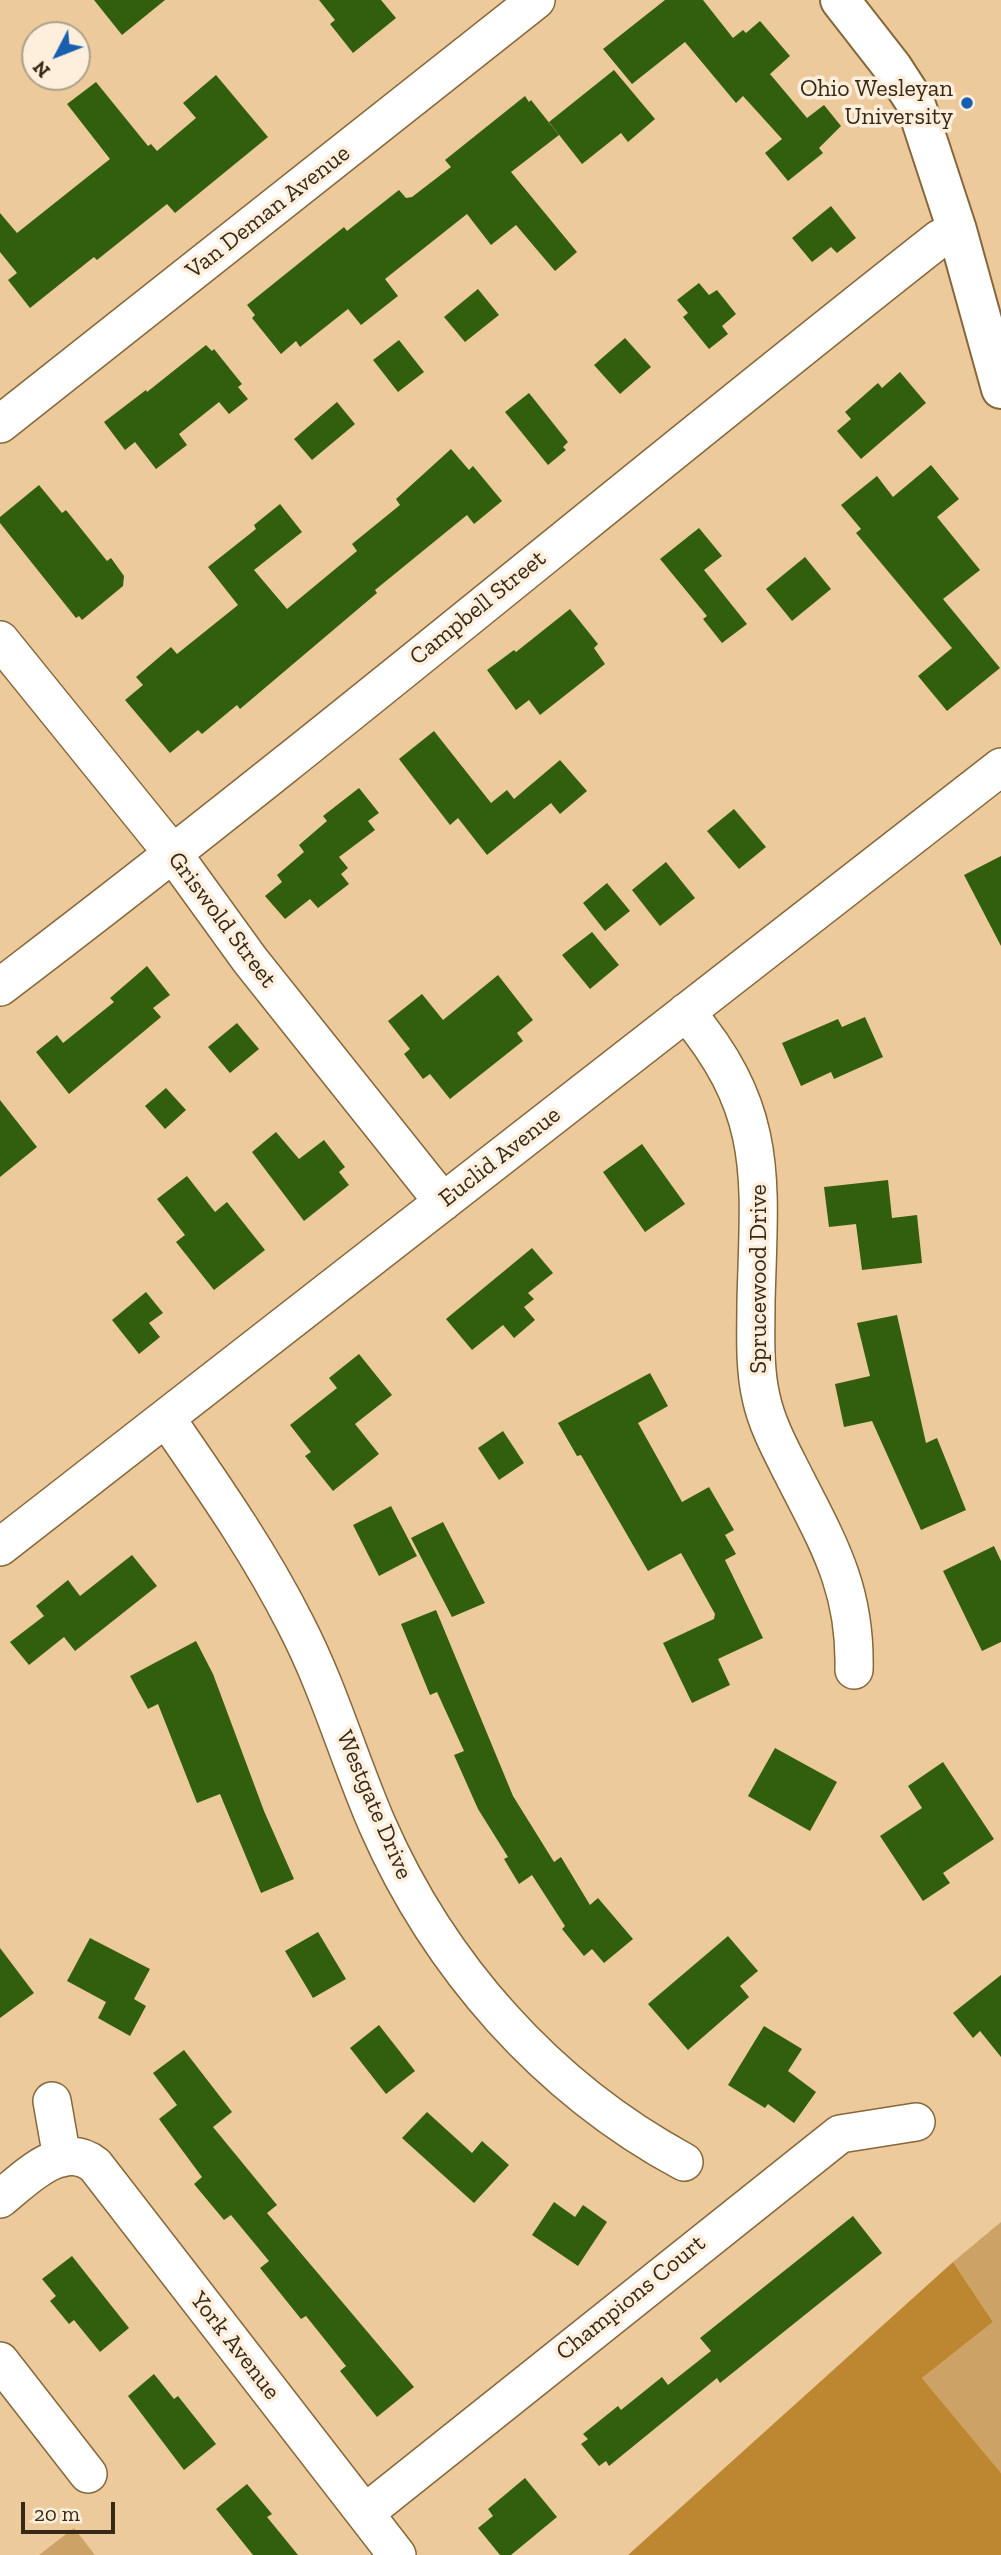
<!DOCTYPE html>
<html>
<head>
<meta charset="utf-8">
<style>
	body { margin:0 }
	#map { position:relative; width:1001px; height:2555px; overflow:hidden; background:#edca9b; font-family:"Zilla Slab",serif }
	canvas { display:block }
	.north { position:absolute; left:21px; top:21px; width:70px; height:70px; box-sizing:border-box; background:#fdefdc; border:2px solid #ada08d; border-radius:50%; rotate:228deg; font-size:19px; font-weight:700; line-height:28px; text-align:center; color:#362916 }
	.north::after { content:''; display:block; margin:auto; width:24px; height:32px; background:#195faf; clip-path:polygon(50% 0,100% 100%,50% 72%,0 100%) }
	.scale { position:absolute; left:21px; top:2502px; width:94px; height:32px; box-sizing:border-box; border:4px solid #362916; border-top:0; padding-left:9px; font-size:21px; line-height:24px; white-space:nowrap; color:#362916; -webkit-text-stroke:5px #fdefdc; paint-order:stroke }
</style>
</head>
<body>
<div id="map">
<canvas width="1001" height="2555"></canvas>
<div class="north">N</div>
<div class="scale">20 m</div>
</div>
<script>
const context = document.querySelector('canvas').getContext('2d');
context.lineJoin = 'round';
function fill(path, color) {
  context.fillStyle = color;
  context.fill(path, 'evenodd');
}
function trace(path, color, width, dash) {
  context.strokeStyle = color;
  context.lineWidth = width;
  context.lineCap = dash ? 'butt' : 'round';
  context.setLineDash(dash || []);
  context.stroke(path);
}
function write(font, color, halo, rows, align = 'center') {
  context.font = font + ' "Zilla Slab",serif';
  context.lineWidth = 7;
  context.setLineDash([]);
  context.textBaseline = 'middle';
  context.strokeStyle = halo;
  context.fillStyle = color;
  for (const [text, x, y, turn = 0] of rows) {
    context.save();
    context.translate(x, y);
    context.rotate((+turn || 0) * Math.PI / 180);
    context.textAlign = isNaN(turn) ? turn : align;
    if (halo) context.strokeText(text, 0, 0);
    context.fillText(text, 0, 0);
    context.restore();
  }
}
const green = new Path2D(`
	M1001,2222V2473L922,2378L993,2322L953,2262Z
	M74,2528L95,2555H39Z`);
const forest = new Path2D(`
	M953,2262L993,2322L922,2378L1001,2473V2555H628Z`);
const building = new Path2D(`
	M94,0H165L122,35Z
	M319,0H381L396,18L353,53L330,24L335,20Z
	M665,0H703L733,38L743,30L746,33L760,21L790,56L770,74L807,118L824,105L841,126L819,148L823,153L788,181L765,153L782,139L743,96L736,103L685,42L632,84L603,49Z
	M614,70L655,119L628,142L621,133L582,164L549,122Z
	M216,75L268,137L175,213L167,204L97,260L94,257L30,308L8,280L17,273L0,252V213L17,233L110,159L67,104L96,82L148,146L151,144L157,151L196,118L183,103Z
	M525,96L529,102L531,100L559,135L511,172L577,252L555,271L516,225L491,245L467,214L385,279L398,296L361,325L348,309L300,347L296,341L281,354L252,318L255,315L247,305L344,227L347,231L399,190L406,198L412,197L451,167L445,160Z
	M831,206L856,238L837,253L831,247L812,262L792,238Z
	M699,283L709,295L717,290L736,314L722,326L728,334L709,349L683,317L688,313L677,300Z
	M478,289L499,315L465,342L444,317Z
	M625,338L651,367L620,394L594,365Z
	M399,340L424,372L398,392L373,360Z
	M206,345L212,351L214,349L242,384L238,387L248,399L229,414L219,402L179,434L187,445L156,469L135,442L125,450L104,422L146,390L147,392Z
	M900,372L926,403L861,459L837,431L851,419L845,412L878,383L882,388Z
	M529,393L568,442L563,447L566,450L548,465L505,412Z
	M337,402L355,424L312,460L294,439Z
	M451,449L469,470L473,466L502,501L474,524L467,515L375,590L377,593L240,709L237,705L202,734L198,730L170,753L125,700L143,685L136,677L171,647L177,654L238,605L208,567L256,529L254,525L280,504L302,532L254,570L287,609L357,551L352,544L400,505L396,499Z
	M931,465L959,499L937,517L980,570L943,599L1000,668L947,711L918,676L952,648L856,533L861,529L841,505L877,476L893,497Z
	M39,485L62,513L66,510L107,561L111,558L124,576L123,586L82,620L79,616L76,618L0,523V517Z
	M699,528L722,556L704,570L747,624L722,643L703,619L707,616L660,559Z
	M805,557L831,589L792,621L766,589Z
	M570,609L598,644L594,648L605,664L540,715L529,700L516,710L487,670L514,650L516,652Z
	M434,731L491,803L507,790L514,799L560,760L587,791L560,814L551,803L487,855L458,818L450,825L399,759Z
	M359,788L379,813L368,821L375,830L339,857L348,868L341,874L349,884L318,908L310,899L285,919L265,896L282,882L277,875L304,852L299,845L327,821L323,816Z
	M734,809L766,847L739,869L707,831Z
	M1001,856V946L964,875Z
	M666,862L695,898L660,926L632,890Z
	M607,883L630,911L605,931L583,903Z
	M592,932L619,965L590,989L562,955Z
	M147,966L170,995L153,1008L161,1017L69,1094L36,1052L57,1035L63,1043L114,1002L110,998Z
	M498,975L533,1020L517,1033L523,1041L450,1099L430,1074L423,1079L404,1054L410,1049L388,1021L422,994L443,1020Z
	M865,1017L883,1057L834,1079L831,1072L801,1086L782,1043L838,1019L842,1027Z
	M237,1023L259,1049L230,1073L208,1047Z
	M166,1088L186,1110L165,1129L145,1106Z
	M0,1100L37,1147L0,1177Z
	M276,1132L299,1159L324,1140L345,1167L339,1172L349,1185L304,1221L252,1152Z
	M642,1144L685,1204L645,1232L603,1172Z
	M187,1176L215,1212L227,1202L265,1250L214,1290L176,1242L185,1235L157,1199Z
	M888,1180L892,1218L917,1215L922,1263L862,1270L856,1224L829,1227L824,1187Z
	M532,1248L553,1273L528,1293L534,1299L524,1307L535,1320L514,1338L503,1325L472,1350L446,1319Z
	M146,1292L163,1313L149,1323L160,1337L139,1354L112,1320Z
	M897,1315L926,1443L937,1438L966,1510L921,1530L872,1421L844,1427L835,1384L870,1376L857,1323Z
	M359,1354L392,1395L355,1424L379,1454L333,1491L305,1456L311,1452L290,1425L337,1388L329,1378Z
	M650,1373L668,1406L638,1423L682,1502L709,1487L734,1530L725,1535L736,1554L725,1560L763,1638L718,1659L730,1685L692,1703L663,1643L714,1619L715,1614L681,1553L648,1571L581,1455L577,1456L558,1423Z
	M503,1431L524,1463L499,1480L478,1448Z
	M391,1506L417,1556L379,1576L353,1525Z
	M443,1522L485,1603L452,1617L411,1538Z
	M994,1546L1001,1561V1642L982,1651L943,1571Z
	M132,1555L157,1586L75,1651L64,1637L29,1665L10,1642L44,1616L36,1606L68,1580L80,1596Z
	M436,1610L513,1796L554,1862L561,1857L590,1905L598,1898L633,1939L604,1963L592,1949L584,1956L562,1929L565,1926L532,1875L519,1884L504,1859L508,1857L478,1809L454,1755L464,1751L437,1692L430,1695L401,1624Z
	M196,1641L213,1674L264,1811L294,1879L261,1893L220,1794L197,1803L158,1704L148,1709L130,1676Z
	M775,1748L837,1782L810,1831L748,1796Z
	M943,1762L994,1839L943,1873L950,1883L923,1901L880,1836L922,1808L908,1786Z
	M318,1932L346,1979L313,1998L285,1951Z
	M728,1936L758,1971L740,1986L749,1997L688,2050L648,2004Z
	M90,1938L150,1969L134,1999L146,2006L130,2036L98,2018L106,2002L67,1981Z
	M0,1948L34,1993L0,2018Z
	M1001,1975V2057L980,2031L973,2038L953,2013Z
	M379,2025L415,2071L386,2094L350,2048Z
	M764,2026L802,2049L788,2071L816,2092L794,2123L768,2104L765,2108L728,2085Z
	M184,2050L232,2112L213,2127L277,2205L267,2213L414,2387L377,2417L340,2371L346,2366L306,2316L301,2319L260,2268L269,2261L231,2215L224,2220L194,2184L202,2177L159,2119L177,2105L153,2073Z
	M427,2112L472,2153L482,2141L509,2165L474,2203L402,2138Z
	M554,2202L575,2217L583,2205L607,2222L578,2266L532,2235Z
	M853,2216L882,2253L720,2383L717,2378L609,2466L606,2461L599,2466L581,2444L588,2439L583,2434L618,2406L621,2410L662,2377L668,2385L711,2351L700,2338Z
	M72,2256L129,2328L100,2352L74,2320L69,2324L50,2301L56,2296L42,2279Z
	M154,2374L174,2399L178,2396L216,2444L184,2470L128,2396Z
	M525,2478L557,2517L511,2555H500L478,2528L493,2516L488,2509Z
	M247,2484L272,2514L267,2517L298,2555H253L216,2509Z`);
const street = new Path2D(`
	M0,424L536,0
	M0,640L174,855L250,960L443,1202
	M0,987C319,745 625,486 939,239L957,230
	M686,1012C771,1113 759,1180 756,1302C756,1334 754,1366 761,1397C767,1426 783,1454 796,1480C831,1548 856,1592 854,1670
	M166,1418C212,1485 258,1550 295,1623C329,1688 348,1757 377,1824C439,1966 547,2088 684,2162
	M0,1547L1001,767
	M52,2101L62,2158
	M0,2199C25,2179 62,2139 95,2165L397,2555
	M0,2361L88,2474
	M365,2513L840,2134L916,2122`);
const secondary = new Path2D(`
	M840,0L893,68L915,102L957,230L1001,389`);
const markers = [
	[967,103,7,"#195faf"]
];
const poiNames = [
	["Ohio Wesleyan",953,89],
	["University",953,117]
];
const streetNames = [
	["Van Deman Avenue",268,212,-38],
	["Campbell Street",478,608,-39],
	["Griswold Street",222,920,53],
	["Euclid Avenue",500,1157,-38],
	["Sprucewood Drive",759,1279,-90],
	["Westgate Drive",374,1805,67],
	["Champions Court",631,2298,-39],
	["York Avenue",235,2346,52]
];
fill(green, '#cca267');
fill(forest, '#bd8731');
fill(building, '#325f0d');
trace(street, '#86673a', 40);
trace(secondary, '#86673a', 42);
trace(street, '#fff', 37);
trace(secondary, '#fff', 38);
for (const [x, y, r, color] of markers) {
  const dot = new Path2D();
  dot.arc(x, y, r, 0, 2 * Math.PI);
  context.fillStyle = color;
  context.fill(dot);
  trace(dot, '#fdefdc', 2.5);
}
write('24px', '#362916', '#fdefdc', poiNames, 'right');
write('24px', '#362916', '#fdefdc', streetNames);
</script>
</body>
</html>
